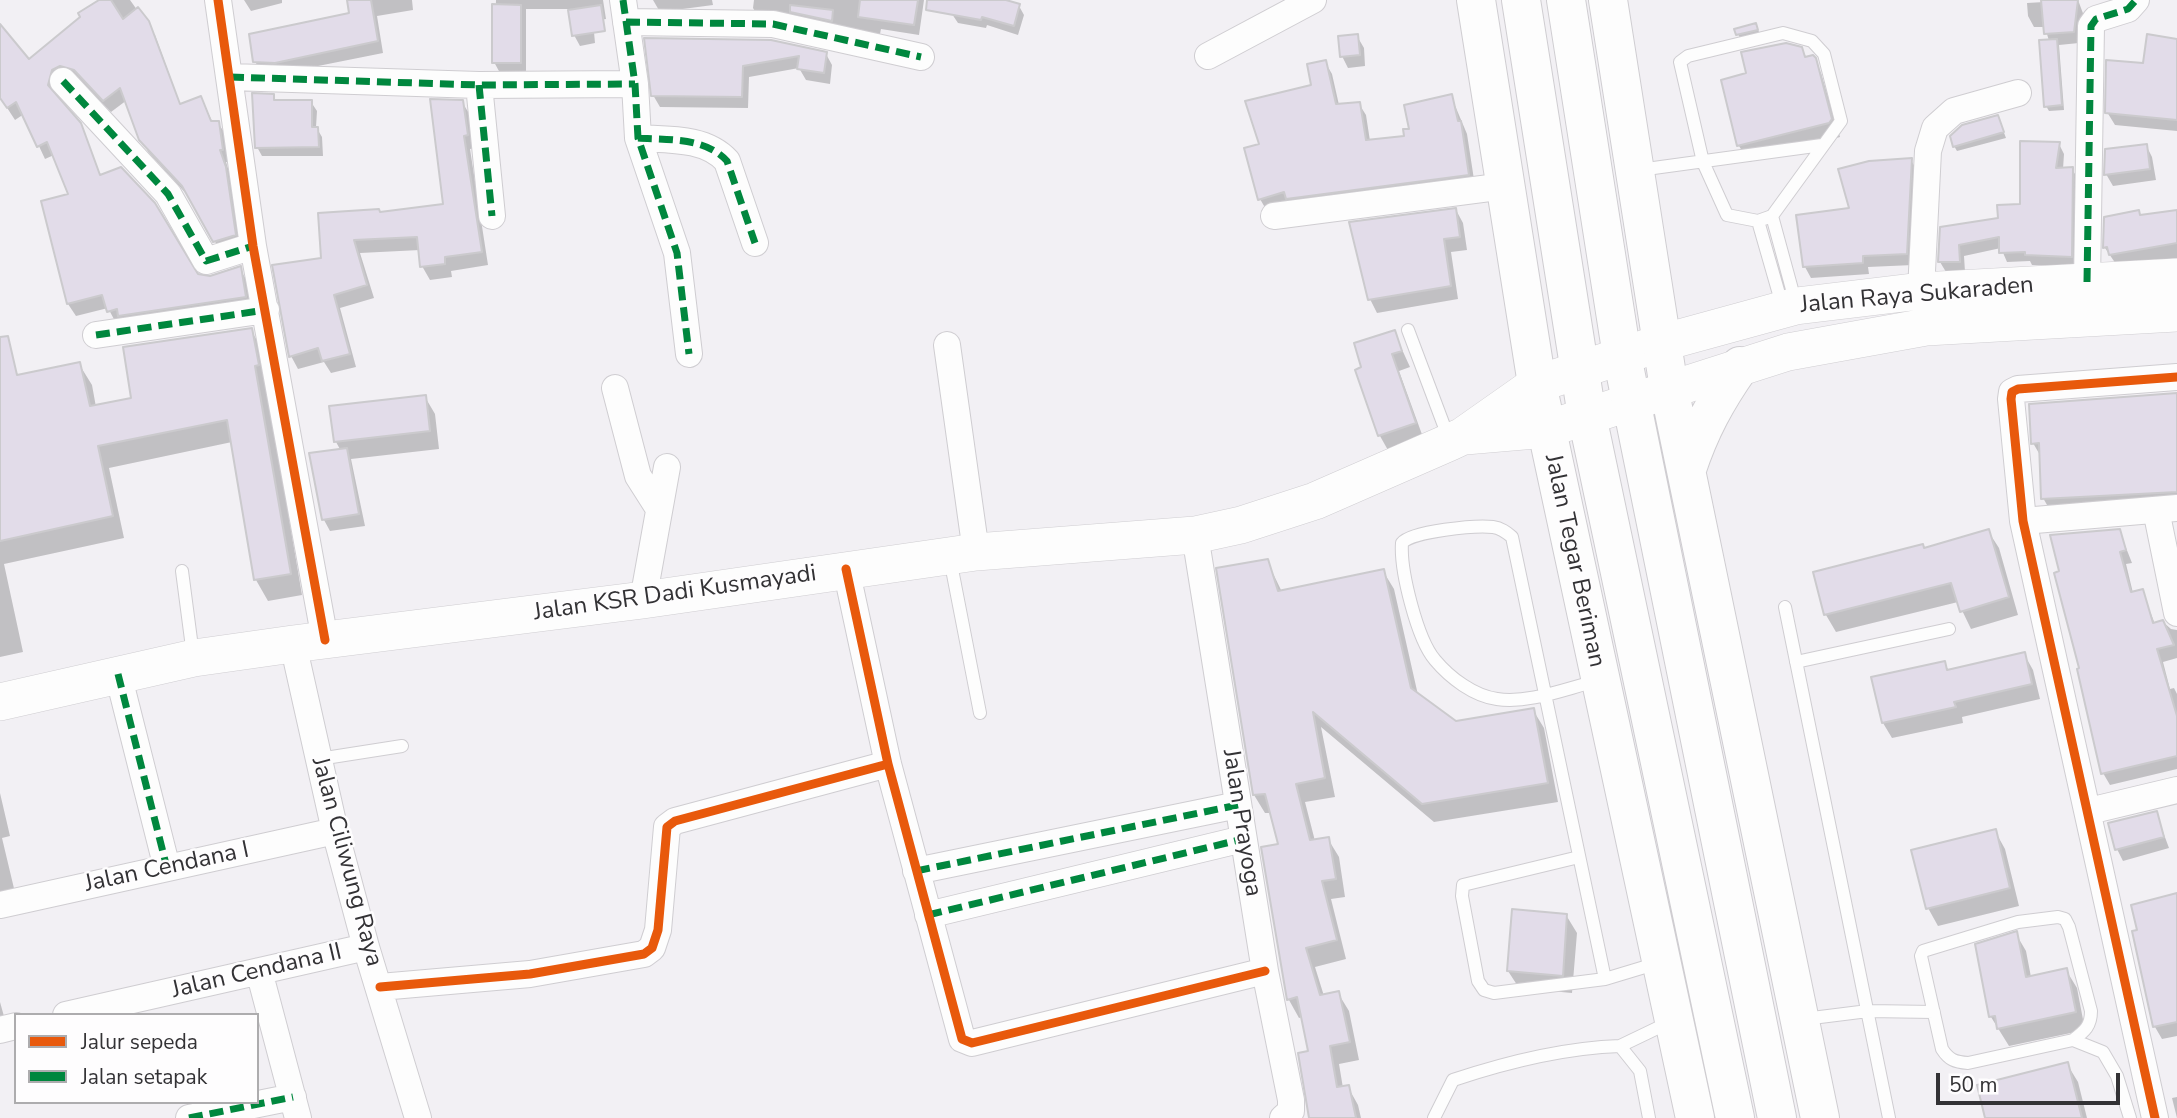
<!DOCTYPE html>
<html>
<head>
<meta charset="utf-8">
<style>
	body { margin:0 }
	#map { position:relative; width:2177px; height:1118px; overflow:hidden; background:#f2f0f4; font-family:"Nunito Sans",sans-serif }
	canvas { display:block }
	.legend { position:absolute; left:14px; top:1013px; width:245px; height:91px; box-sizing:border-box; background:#fefdfe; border:2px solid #adacae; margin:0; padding:9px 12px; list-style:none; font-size:21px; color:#333235 }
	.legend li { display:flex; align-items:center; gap:14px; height:35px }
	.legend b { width:35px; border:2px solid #adacae }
	.scale { position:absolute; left:1936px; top:1073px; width:184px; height:32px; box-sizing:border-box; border:4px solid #333235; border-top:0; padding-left:9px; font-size:21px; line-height:24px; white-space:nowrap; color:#333235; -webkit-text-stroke:5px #fefdfe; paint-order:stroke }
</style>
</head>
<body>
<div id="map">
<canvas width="2177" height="1118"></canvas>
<ul class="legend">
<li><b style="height:9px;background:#e8590c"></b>Jalur sepeda</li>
<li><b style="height:9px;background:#00873e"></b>Jalan setapak</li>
</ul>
<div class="scale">50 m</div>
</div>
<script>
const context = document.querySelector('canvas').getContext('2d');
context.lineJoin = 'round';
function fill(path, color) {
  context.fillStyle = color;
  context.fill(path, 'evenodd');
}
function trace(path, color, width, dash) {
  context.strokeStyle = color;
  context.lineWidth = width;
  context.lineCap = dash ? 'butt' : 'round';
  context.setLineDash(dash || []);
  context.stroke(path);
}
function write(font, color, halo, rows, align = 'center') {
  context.font = font + ' "Nunito Sans",sans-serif';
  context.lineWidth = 5;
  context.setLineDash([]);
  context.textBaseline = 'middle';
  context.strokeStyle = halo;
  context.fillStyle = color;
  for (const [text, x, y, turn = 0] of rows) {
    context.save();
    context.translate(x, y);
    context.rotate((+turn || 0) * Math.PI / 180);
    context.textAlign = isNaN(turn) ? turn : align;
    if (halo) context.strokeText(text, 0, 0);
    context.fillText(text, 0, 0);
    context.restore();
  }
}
const shadow = new Path2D(`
	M102,0H130L155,35L181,106L201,98L213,123H218L226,135L229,162H226L232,181L242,248L222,254L191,199L148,152L127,100L111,112L75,78L59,81L55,96L79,124L101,176L197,276L210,278L240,269L247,281L252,309L116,323L108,308L76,316L68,304L70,196L54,155L45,159L24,114L15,120L0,97V26L29,61Z
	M244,0H282V3L251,11Z
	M349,0H412L413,10L377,16L383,53L283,73H261L255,61L351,14Z
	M496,0H603L606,19L593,21L595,43L580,46L574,35L570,9H526V73H500L494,62Z
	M653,0H712L713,5L660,12Z
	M754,0H924L919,35L881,29L880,34L839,31L759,18L753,8Z
	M955,0H995L1019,6L1024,15L1018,35L987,25L986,28L958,23L952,14Z
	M2078,0L2087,24L2079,43L2059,45L2064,110L2049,111L2046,106L2049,41L2045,27H2034L2028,16L2027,3Z
	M1755,25L1762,37L1744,46L1736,30Z
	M1357,36L1364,48L1365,66L1348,68L1342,56Z
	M646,40L826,54L832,65L830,84L806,80L799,68L749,77L748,108L660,107L653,95Z
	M2177,40V131L2115,125L2107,112L2145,65Z
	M1801,49L1807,59L1812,57L1821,73L1840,137L1749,162L1739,146L1723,81L1748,74Z
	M1325,62L1332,74L1339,105L1359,104L1366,115L1370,141L1406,137L1451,96L1467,134L1475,186L1267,211L1260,199L1261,145L1313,86Z
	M273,96L276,101L311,102L317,111L316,127L322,137L323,156H262L257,147Z
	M462,102L470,115L475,148L470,149L488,265L451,271L452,277L430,280L422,266L420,250L360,253L374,298L340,308L356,367L331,373L324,362L298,369L291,356L323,260L380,213L445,206Z
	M2000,122L2006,138L1957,151L1954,146Z
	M2059,144L2064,154L2063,169H2072L2078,179L2077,267L2032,265L2030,261L2007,262L2001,248L1964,256L1965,272H1946L1940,262L1942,228L2000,219L2022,205Z
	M2146,145L2152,157L2156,180L2113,186L2106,174Z
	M1911,160L1917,171L1913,265L1868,267L1869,274L1811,278L1805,267L1851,210Z
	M1456,210L1463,223L1467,250L1451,252L1458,299L1377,313L1370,299Z
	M2177,211V258L2118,267L2105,248L2106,218L2138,212L2141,216Z
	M251,330L263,351L267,388L302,595L268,601L256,580L232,442L109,468L124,538L4,564L23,652L0,657V372L14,369L18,376L79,364L92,385L96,407L133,399Z
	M1394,332L1410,367L1399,371L1424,440L1389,452L1380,436L1357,371L1363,368Z
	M2177,395V505L2050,510L2043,498L2040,455L2033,443Z
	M425,397L435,414L439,449L351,459L365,526L330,531L324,520L311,455L341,451L336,442Z
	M2119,530L2132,563L2126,564L2133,593L2142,591L2155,624L2163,622L2171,629L2177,630V658L2163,662L2170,689L2174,688L2177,694V769L2110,785L2103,773Z
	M1988,531L1999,548L2018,615L1971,629L1958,602L1836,632L1826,615L1815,573L1924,550Z
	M1267,561L1282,592L1383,571L1394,589L1418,695L1455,722L1533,710L1544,728L1558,802L1434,822L1321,727L1335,797L1305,802L1315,841L1328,839L1339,857L1345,897L1331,899L1346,959L1315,967L1324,996L1338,993L1349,1011L1359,1060L1339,1064L1343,1088L1348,1087L1358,1105L1361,1118H1369H1312L1310,1053L1303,1017L1299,1018L1289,1000L1263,849L1280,846L1272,813H1265L1254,795Z
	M2024,654L2033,670L2040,699L1962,717L1963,723L1892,738L1883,723L1944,663L1949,671Z
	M0,793L10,836L2,838L17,901L0,906Z
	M2156,813L2169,848L2123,861L2117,849Z
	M1995,831L2005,849L2019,906L1938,926L1928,908Z
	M2177,893V1036L2162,1039L2155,1027L2133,906Z
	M1566,915L1577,933L1572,993L1519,988L1508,971Z
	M2016,934L2026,951L2031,977L2066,970L2077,988L2085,1030L2009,1046L1991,1017L1977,945Z
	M0,1002L7,1027L0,1030Z
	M2067,1064L2078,1082L2087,1118H1987Z
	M2177,1097V1118L2172,1098Z`);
const building = new Path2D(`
	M99,0H111L123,19L138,7L149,21L180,104L201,96L211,121H219L223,150H220L226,167L236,235L213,242L182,186L139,140L120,88L103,101L74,70L60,66L52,70L48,85L81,123L100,175L121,167L155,203L198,274L210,276L241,266L246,297L118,316L117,309L107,312L102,295L67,304L41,201L68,194L47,142L37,147L16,102L7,108L0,98V24L29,59L80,17L78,13Z
	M347,0H371L378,41L275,63L253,62L249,34L349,13Z
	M860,0H918L914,25L858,17Z
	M927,0H1006L1020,4L1014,26L982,17L981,20L926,10Z
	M2041,0H2078L2074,32L2044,34Z
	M492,4L521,5V63H492Z
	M601,5L605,31L572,36L568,10Z
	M790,5L833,10L832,21L790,12Z
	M1756,23L1758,30L1736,35L1734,29Z
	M1358,34L1360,55L1340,57L1338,36Z
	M2147,34L2177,39V120L2105,113L2106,60L2143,63Z
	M644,38L771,40L827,52L824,73L797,69L799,56L743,66L742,97L651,96Z
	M2057,39L2062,105L2044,107L2039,40Z
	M1786,43L1802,47L1805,57L1813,55L1816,58L1832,119L1829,123L1737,146L1721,80L1746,73L1741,52Z
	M1326,60L1336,104L1360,102L1366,140L1404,136L1403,129H1409L1404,105L1452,94L1458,121H1461L1469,175L1286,199L1284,192L1258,200L1244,148L1259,144L1245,101L1311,85L1307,64Z
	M252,93L274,94V100H312V127H318L319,147L255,148Z
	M430,99L463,100L468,135L464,136L482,252L445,257V264L420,267L417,237L354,240L367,285L334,295L350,354L322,361L318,348L289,357L272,265L321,258L318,213L379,209L380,212L443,204Z
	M1998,115L2004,132L1953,147L1950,136L1962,125Z
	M2020,141L2060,142L2056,168L2073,167L2072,257L2025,255V252L1999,253V237L1959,245L1960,262H1938L1940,227L1998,218L1997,205L2020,204Z
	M2147,144L2150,169L2104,175L2105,149Z
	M1912,158L1907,254L1863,256V263L1803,267L1796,215L1849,208L1838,169L1869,161Z
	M1456,208L1460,237L1444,239L1451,286L1368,300L1349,222Z
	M2139,210L2140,215L2177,210V243L2109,255L2107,247L2103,248L2104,217Z
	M252,328L259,365L255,366L291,574L254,580L227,420L98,446L113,516L0,541V337L8,336L17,375L80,362L90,406L131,398L123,347Z
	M1395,330L1402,351L1392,354L1416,423L1378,436L1355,370L1361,367L1354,343Z
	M2177,393V492L2041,499L2039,443L2031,444L2029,404Z
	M426,395L430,431L334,442L329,406Z
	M347,448L359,514L322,520L309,453Z
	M1989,529L2009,597L1960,612L1951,583L1824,615L1813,572L1923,544L1924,548Z
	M2120,529L2126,550L2120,552L2131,592L2143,589L2153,623L2163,620L2174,645L2157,649L2177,716V756L2101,774L2077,669L2079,668L2054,573L2059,571L2050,535Z
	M1268,559L1278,591L1384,569L1411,688L1456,721L1534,708L1548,783L1422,804L1313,712L1325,778L1296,784L1310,840L1329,837L1336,879L1322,881L1337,940L1306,948L1320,995L1339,991L1350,1042L1330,1046L1337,1087L1349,1085L1356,1118H1309L1298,1053L1308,1051L1297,997L1287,1000L1261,847L1278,844L1265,794L1253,795L1216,568Z
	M2025,652L2032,684L1954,702L1956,707L1882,723L1871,677L1945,661L1947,670Z
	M2157,811L2164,837L2115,850L2108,823Z
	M1996,829L2010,888L1926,909L1911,850Z
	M2177,893V1022L2153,1027L2132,931L2137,930L2131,905Z
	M1512,909L1567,914L1563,976L1507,971Z
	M2017,931L2026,977L2067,968L2076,1012L1997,1029L1995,1016L1989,1017L1975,944Z
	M2068,1062L2082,1118H1985L1977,1085Z`);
const service = new Path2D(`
	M1783,33L1812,41L1824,54L1841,121L1772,216L1758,221L1727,215L1703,162L1680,62L1688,56Z
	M1639,170L1822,145
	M1772,216L1796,304
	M1758,221L1783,308
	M1408,330L1449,439
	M950,559L980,713
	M182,571L193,655
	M1785,607L1889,1118
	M1796,662L1949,629
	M1597,681C1567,688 1529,704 1497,699C1474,696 1450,678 1435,660C1417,639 1400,570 1402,543C1412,531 1476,525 1493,527C1501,528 1506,532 1512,537L1605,979
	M319,759L402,746
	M1579,857L1463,885L1462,896L1478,981L1484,990L1494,993L1605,979L1658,963
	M2058,917L2065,919L2069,927L2091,1011C2091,1026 2085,1031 2073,1040L1968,1063C1955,1062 1949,1060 1942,1049L1921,956L1923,951L2018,922Z
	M1804,1019L1868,1011L1934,1012
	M2073,1040L2103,1052L2117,1076L2130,1118
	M1620,1046L1670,1022
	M1434,1118L1453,1080C1507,1062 1562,1048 1620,1046L1640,1071L1649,1118`);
const minor = new Path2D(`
	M218,0L253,246L325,640
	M623,0L635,84L638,138L677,253L689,354
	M626,22L773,24L921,57
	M1208,56L1313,0
	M230,77L479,85L635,84
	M63,81L168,194L206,261L253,246
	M479,85L492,216
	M638,138C668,140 705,137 727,161L755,243
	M1274,216L1505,186
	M2087,282L2091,26L2096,19L2128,9L2136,0
	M1921,291L1928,151L1935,128L1954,111L2018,93
	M96,335L266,310
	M947,345L976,552
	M615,388L638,476L659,509
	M2156,510L2177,613
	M2023,521L2177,508
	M1195,535L1265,971L1291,1100V1111L1283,1118
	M846,569L888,764L962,1039L972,1043L1265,971
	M643,600L667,467
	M293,644L335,831L366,947L418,1118
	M118,674L167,868
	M2089,811L2177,790
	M916,871L1238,805
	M0,905L335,831
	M928,915L1243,839
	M259,971L298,1118
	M380,987L530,974L644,954L652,948L658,930L667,827L675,821L888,764
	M66,1015L366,947
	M0,1030L16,1026
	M189,1118L293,1097
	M2155,1118L2023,521L2011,399L2012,392L2018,389L2177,377`);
const secondary = new Path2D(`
	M1465,436L1547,429L1788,352L1926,327L2177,313
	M0,702L194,658L293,644L643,600L976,552L1195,535L1241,525L1315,501L1450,442L1463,436L1537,384L1661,343L1796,306L1921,291L2177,277`);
const primary = new Path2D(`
	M1476,0L1537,384L1695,1118
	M1521,0L1587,416L1735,1118
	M1566,0L1622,356L1777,1118
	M1608,0L1669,388L1820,1118
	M1687,469C1700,430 1716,400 1740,366`);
const quiet = new Path2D(`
	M623,0L635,84L638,138L677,253L689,354
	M626,22L773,24L921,57
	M230,77L479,85L635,84
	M63,81L168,194L206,261L253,246
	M479,85L492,216
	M638,138C668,140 705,137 727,161L755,243
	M2087,282L2091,26L2096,19L2128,9L2136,0
	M96,335L266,310
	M118,674L167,868
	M916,871L1238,805
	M928,915L1243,839
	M189,1118L293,1097`);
const cycleway = new Path2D(`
	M218,0L253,246L325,640
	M846,569L888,764L962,1039L972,1043L1265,971
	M380,987L530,974L644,954L652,948L658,930L667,827L675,821L888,764
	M2155,1118L2023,521L2011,399L2012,392L2018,389L2177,377`);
const streetNames = [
	["Jalan Raya Sukaraden",1917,296,-5],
	["Jalan Tegar Beriman",1574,561,78],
	["Jalan KSR Dadi Kusmayadi",675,594,-8],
	["Jalan Prayoga",1241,823,81],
	["Jalan Ciliwung Raya",346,862,75],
	["Jalan Cendana I",167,868,-12],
	["Jalan Cendana II",257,972,-13]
];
fill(shadow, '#0003');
fill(building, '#e2dce9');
trace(building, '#cbcacd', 2);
trace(service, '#cfcdd1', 14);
trace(minor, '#cfcdd1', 28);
trace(secondary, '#cfcdd1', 38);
trace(primary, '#cfcdd1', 40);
trace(service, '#fdfdfd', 12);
trace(minor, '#fdfdfd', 26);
trace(secondary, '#fdfdfd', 37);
trace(primary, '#fdfdfd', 38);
trace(quiet, '#00873e', 7, [14, 7]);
trace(cycleway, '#e8590c', 9);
write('24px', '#333235', '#fefdfe', streetNames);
</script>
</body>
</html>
